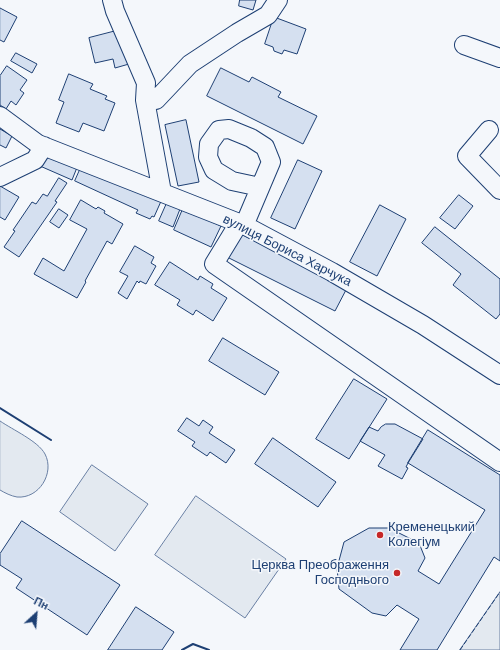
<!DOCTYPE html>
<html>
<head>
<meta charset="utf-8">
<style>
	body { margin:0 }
	#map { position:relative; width:500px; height:650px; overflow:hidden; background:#f4f7fb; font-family:"DM Sans",sans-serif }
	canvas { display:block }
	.north { position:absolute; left:16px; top:594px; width:40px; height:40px; -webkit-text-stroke:3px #f4f7fb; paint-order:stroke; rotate:26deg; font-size:11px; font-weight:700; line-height:16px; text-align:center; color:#1d3f73 }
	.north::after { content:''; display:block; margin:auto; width:14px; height:18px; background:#1d3f73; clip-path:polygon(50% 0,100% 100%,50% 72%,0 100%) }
</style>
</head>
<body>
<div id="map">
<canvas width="500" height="650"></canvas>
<div class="north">Пн</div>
</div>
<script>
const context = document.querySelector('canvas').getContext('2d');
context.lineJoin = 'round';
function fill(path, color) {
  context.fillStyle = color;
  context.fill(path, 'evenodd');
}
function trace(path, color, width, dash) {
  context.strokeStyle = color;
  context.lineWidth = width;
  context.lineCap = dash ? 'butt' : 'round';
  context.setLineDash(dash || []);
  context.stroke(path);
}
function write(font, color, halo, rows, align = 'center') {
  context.font = font + ' "DM Sans",sans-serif';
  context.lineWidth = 3;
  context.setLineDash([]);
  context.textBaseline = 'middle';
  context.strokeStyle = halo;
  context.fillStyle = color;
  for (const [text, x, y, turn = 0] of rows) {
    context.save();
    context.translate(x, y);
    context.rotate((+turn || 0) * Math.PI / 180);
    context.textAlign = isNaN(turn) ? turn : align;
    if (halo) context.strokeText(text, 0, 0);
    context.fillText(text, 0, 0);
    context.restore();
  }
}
const green = new Path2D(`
	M0,421C13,430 38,441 45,454C55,473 39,499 17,497C11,496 5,493 0,490Z
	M92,465L148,504L115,551L60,512Z
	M196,496L286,559L245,618L155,555Z
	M500,592V650H460Z`);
const building = new Path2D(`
	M240,0H256L253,10L239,6Z
	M0,8L17,17L4,42L0,40Z
	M274,17L306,29L297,54L284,50L282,54L274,51L273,47L265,44Z
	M120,30L129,64L115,68L113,59L95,63L89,38Z
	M16,53L37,64L32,73L11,61Z
	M7,66L27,80L20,90L24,93L16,105L11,101L6,109L0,105V76Z
	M221,68L249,82L252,77L281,92L278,97L317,116L303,144L207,96Z
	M69,74L93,84L90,89L107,96L105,99L115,103L104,131L83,123L79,132L56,123L64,102L59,100Z
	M186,120L199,182L178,186L165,125Z
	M0,129L12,136L6,148L0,145Z
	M46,151L78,165L72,180L40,166Z
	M298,160L322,171L295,229L271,218Z
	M83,163L162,199L154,217L152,216L150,219L136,213L138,210L75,181Z
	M59,178L67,183L55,201L57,202L19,257L4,247L15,231L13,230L32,202L36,204L43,194L47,196Z
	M0,186L19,197L5,220L0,217Z
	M459,195L473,206L455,229L440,218Z
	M81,200L96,209L98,207L105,211L104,213L123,224L112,244L107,241L85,281L86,282L77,298L34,274L43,258L64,271L87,229L70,220Z
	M167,203L180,209L173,227L159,221Z
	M380,205L406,219L377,276L350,262Z
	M59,209L68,215L59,228L50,222Z
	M183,209L221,226L211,247L174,230Z
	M435,227L500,279V314L496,319L453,285L461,274L422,243Z
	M239,233L347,288L335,311L227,257Z
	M135,246L154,257L151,263L156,266L146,284L140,281L139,283L137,281L127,299L118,293L128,276L120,272Z
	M170,262L198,280L200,276L213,284L211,288L227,298L213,321L196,310L193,315L177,305L180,300L155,285Z
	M223,338L279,372L265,395L209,361Z
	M354,379L387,399L349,459L316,439Z
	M187,418L199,426L203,420L213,427L209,433L235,450L226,463L210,452L207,456L192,446L195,442L178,431Z
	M386,424H395L423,439L408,463L406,467L408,468L402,479L378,466L385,455L360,441L369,427L378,431L381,427Z
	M428,430L500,475V561L494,557L437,650H400L419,619L397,605L386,616L372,613L339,589L337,568L344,542L369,528H389L419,543L425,558L418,571L439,584L485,510L408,463Z
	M273,438L336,482L318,507L255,464Z
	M22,521L120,585L87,635L16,588L22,579L0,565V554Z
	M136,607L174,632L162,650H108Z`);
const minor = new Path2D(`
	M112,0L115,11L146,83L145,100L161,187L160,192
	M464,45L500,58
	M145,100H156L190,64L237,33L268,15L278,0
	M0,116L38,144L244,225L332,272L423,325L500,375
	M489,130L467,156L500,190
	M0,177L35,160L44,146
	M239,223L214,264L500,462
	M244,225L246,221L271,162L265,147L251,138L229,129L219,130L209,144L208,157L214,170L232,181L260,187`);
const fence = new Path2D(`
	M460,650L500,592`);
const wall = new Path2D(`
	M0,408L51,440
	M182,650L193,644L209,650`);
const markers = [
	[380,535,4,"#c62828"],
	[397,573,4,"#c62828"]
];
const streetNames = [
	["вулиця Бориса Харчука",287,251,27]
];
const poiNames = [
	["Кременецький",388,528],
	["Колегіум",388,543],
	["Церква Преображення",389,566,"right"],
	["Господнього",389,581,"right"]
];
fill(green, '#e3e9f0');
trace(green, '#687fa3', 1);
fill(building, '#d5e0f0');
trace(building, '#1d3f73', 1);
trace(minor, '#1d3f73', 20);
trace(minor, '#f4f7fb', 18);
trace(fence, '#1d3f73', 1, [5, 2]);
trace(wall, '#1d3f73', 2);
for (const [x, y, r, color] of markers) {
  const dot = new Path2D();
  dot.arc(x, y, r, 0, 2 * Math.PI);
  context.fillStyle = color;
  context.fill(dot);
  trace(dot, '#f4f7fb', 1.5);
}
write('13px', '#1d3f73', '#f4f7fb', streetNames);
write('13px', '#1d3f73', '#f4f7fb', poiNames, 'left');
</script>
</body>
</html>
